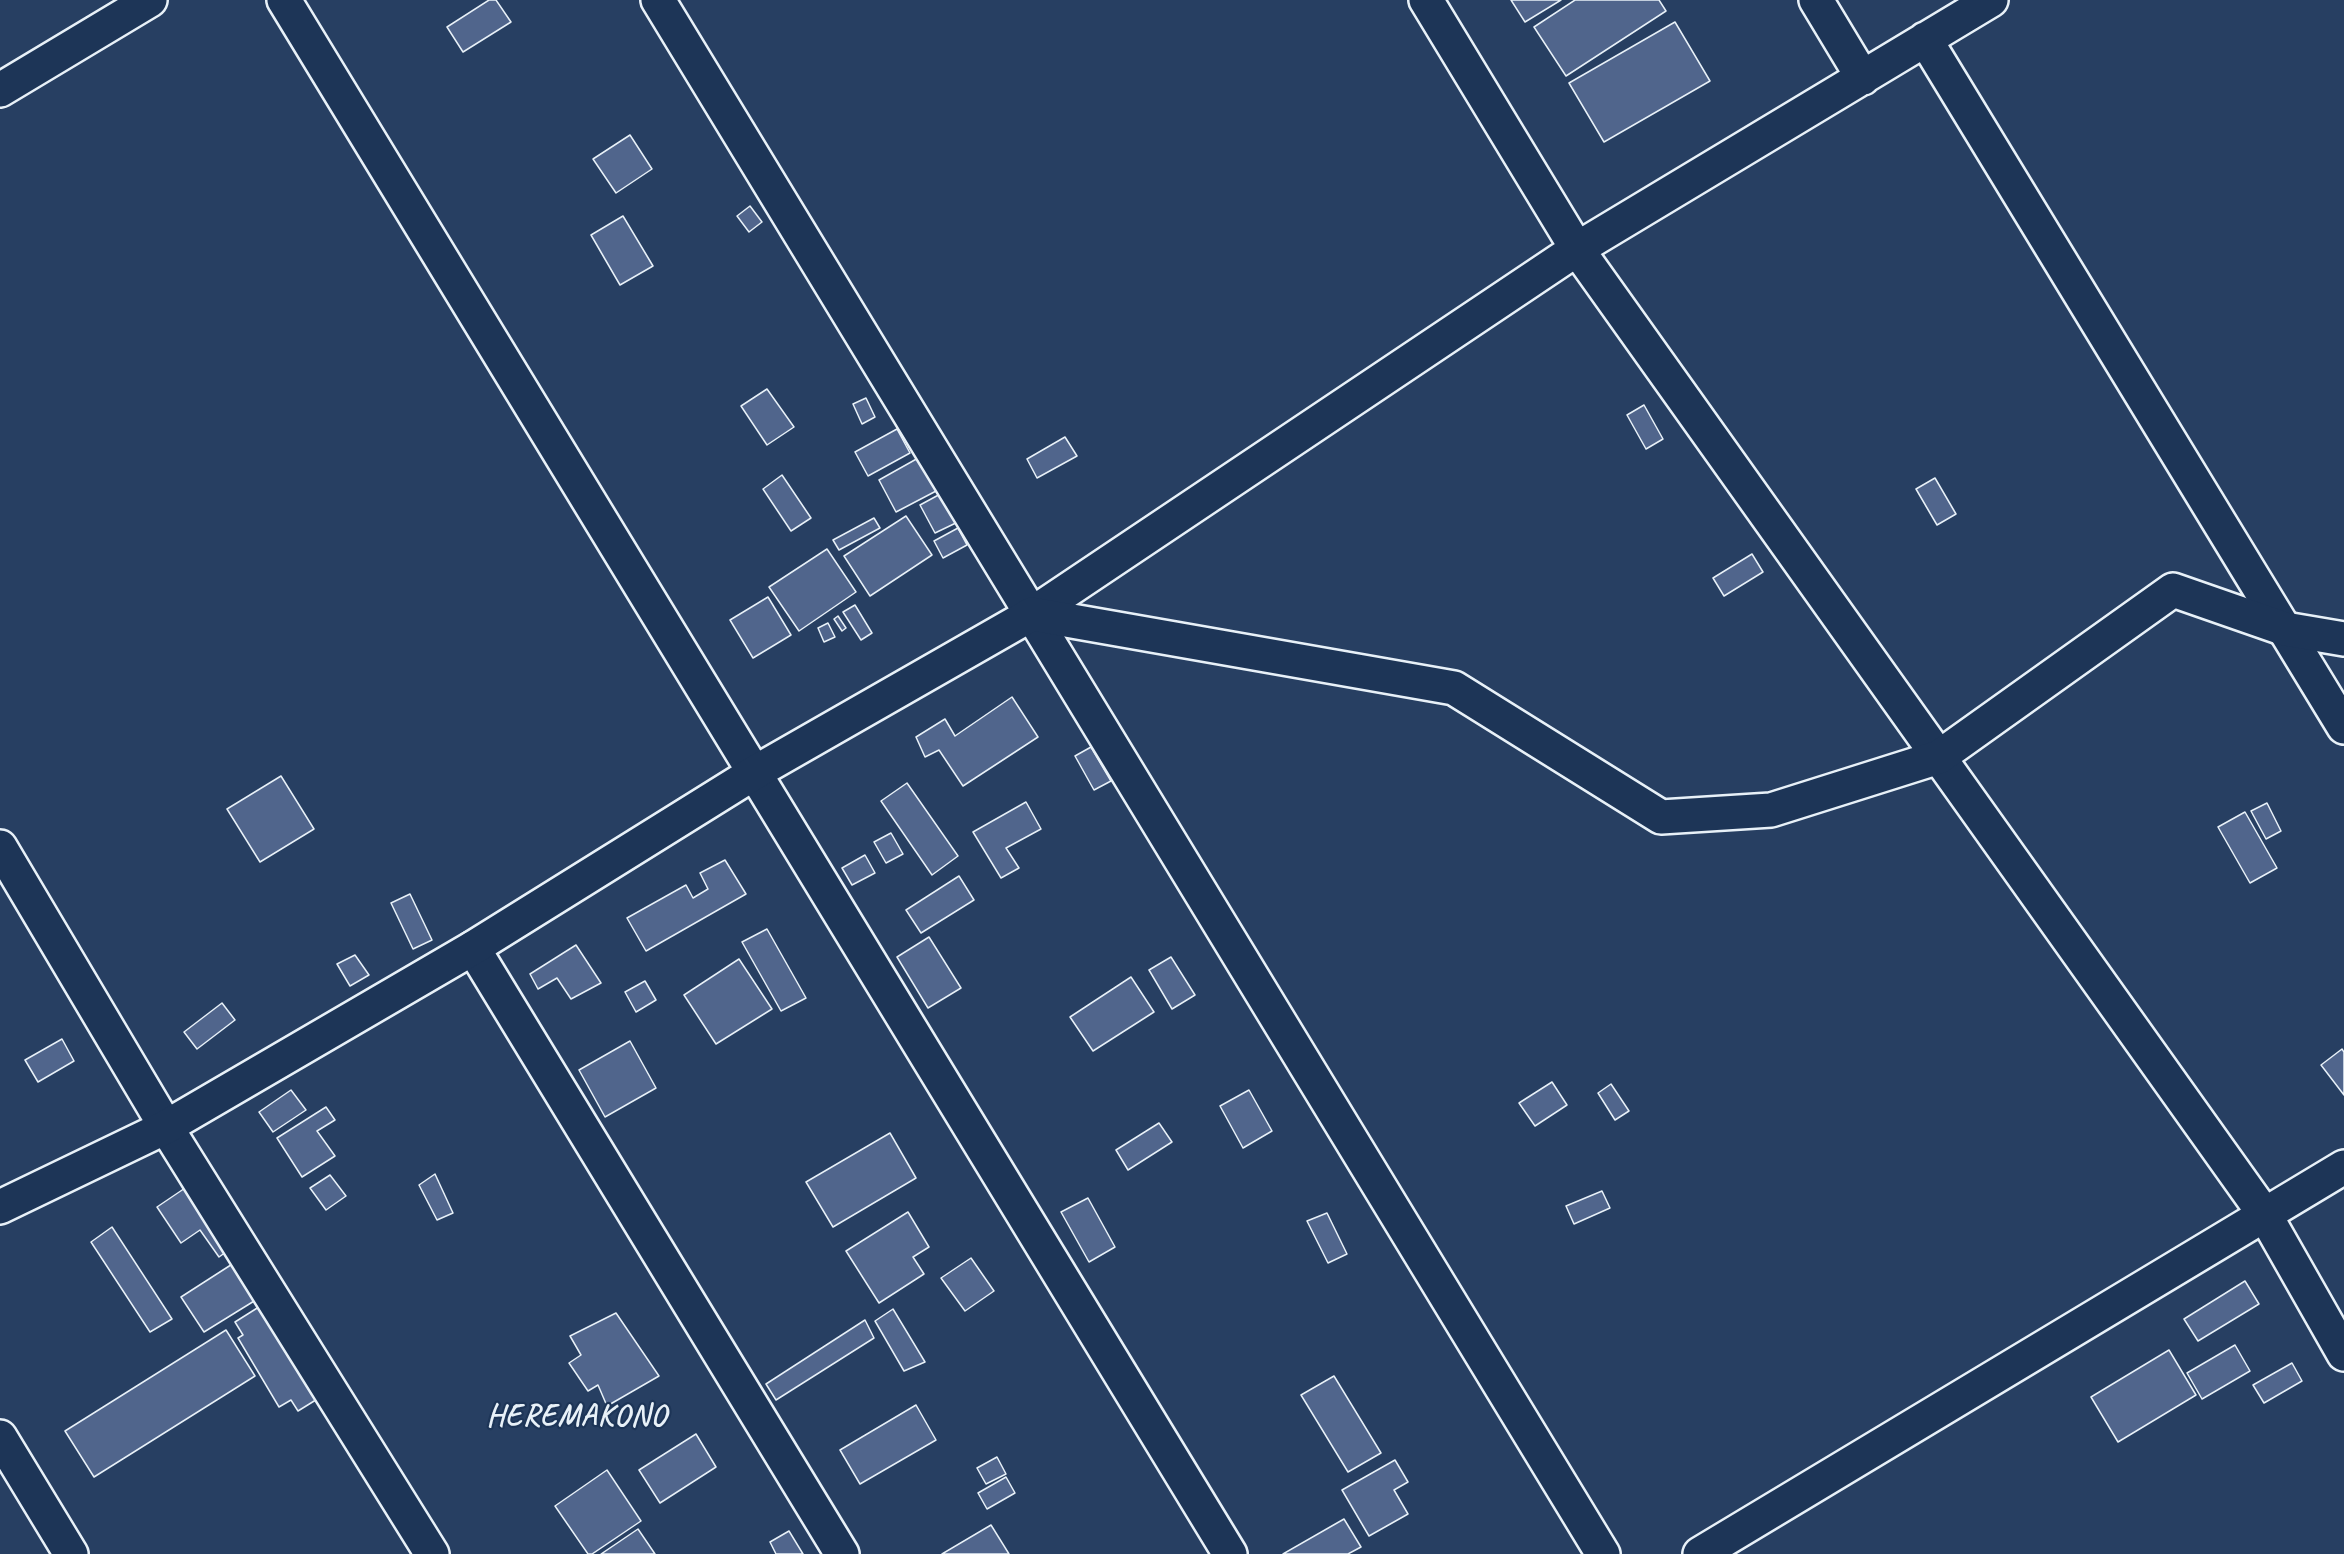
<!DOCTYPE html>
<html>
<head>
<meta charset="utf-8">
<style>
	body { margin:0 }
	canvas { display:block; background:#273f62 }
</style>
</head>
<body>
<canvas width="2344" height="1554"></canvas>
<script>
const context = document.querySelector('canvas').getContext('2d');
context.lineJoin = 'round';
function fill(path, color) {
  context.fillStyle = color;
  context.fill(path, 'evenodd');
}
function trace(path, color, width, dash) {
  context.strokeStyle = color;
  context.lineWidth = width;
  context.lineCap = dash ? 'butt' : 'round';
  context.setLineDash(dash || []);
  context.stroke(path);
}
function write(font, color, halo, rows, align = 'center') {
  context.font = font + ' Caveat,sans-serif';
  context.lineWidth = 4.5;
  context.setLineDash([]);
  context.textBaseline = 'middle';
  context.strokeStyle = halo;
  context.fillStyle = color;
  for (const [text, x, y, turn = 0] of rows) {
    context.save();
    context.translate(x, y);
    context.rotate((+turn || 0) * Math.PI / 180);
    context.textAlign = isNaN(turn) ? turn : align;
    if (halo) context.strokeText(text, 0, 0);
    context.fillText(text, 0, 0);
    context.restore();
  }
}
const building = new Path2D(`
	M489,0H496L511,22L463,52L447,27Z
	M1511,0H1561L1525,22Z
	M1575,0H1659L1666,11L1566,76L1534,27Z
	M1675,22L1710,81L1604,142L1569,83Z
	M630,135L652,169L616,193L593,159Z
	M750,206L762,222L749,232L737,216Z
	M623,216L653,266L620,285L591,235Z
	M767,389L794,427L767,445L741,406Z
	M866,398L875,417L862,424L853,404Z
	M1644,405L1663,439L1646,449L1627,415Z
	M897,429L910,453L868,476L855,452Z
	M1065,437L1077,456L1037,478L1027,459Z
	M920,457L938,490L896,512L879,480Z
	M782,475L811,518L791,531L763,489Z
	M1935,478L1956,514L1937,525L1916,489Z
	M944,492L960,521L935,533L920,505Z
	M906,516L932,555L870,596L844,556Z
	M874,518L880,528L839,550L833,540Z
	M958,528L967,545L943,558L934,541Z
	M827,549L856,592L799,631L769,587Z
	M1752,554L1763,572L1724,596L1713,578Z
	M768,597L791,635L753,658L730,620Z
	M855,605L872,633L861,640L843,612Z
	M838,616L846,628L842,631L834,619Z
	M828,623L835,637L824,642L818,628Z
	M1012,697L1038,737L963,786L939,750L925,757L916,737L945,719L955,736Z
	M1091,747L1111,781L1094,790L1075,756Z
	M281,776L314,829L260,862L227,809Z
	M907,783L958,856L932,875L881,801Z
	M1026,802L1041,829L1006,848L1019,868L1001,878L973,832Z
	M2267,803L2281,831L2266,839L2251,811Z
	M2245,812L2277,868L2250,883L2218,827Z
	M891,833L903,854L886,863L874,842Z
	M865,855L875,873L852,885L842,868Z
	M725,860L746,894L646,951L627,918L686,885L693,898L708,889L700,873Z
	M959,876L974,900L921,933L906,910Z
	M410,894L432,940L413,949L391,903Z
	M767,929L806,998L781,1011L742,942Z
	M929,937L961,988L928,1008L897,957Z
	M576,945L601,983L571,999L557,978L538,989L530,974Z
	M355,955L369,975L350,986L337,964Z
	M1171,957L1195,995L1172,1009L1149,970Z
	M739,959L772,1009L716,1044L684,995Z
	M1131,977L1154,1012L1093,1051L1070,1017Z
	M645,981L656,1000L636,1012L625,992Z
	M222,1003L235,1020L197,1049L184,1032Z
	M62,1039L74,1061L38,1082L25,1060Z
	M630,1041L656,1088L605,1117L579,1070Z
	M2342,1049L2344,1052V1095L2321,1065Z
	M1552,1082L1567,1105L1535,1126L1519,1103Z
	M1611,1084L1629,1111L1615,1120L1598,1093Z
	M291,1090L306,1110L273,1132L259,1112Z
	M1249,1090L1272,1131L1243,1148L1220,1106Z
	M326,1107L335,1120L317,1131L335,1156L302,1177L277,1138Z
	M1159,1123L1172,1142L1128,1170L1116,1150Z
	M890,1133L916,1178L833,1227L806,1182Z
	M435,1174L453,1213L437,1220L419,1185Z
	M330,1175L346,1196L326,1210L310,1188Z
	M191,1184L233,1247L219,1257L200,1230L181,1243L157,1207Z
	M1602,1191L1610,1208L1574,1224L1566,1206Z
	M1088,1198L1115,1247L1089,1262L1061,1212Z
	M908,1212L929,1247L913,1257L924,1274L879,1303L846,1251Z
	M1327,1213L1347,1254L1328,1263L1307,1221Z
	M112,1227L172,1319L150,1332L91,1242Z
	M971,1258L994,1291L965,1311L941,1278Z
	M237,1261L259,1298L204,1332L181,1297Z
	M2245,1281L2259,1304L2198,1341L2184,1319Z
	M262,1305L319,1398L298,1411L291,1400L279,1407L238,1338L243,1335L235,1322Z
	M893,1309L925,1362L904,1371L875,1321Z
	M616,1313L659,1376L607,1406L598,1385L588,1391L569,1363L581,1355L570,1336Z
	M865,1320L874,1338L776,1400L766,1384Z
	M226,1330L255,1376L94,1477L65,1431Z
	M2235,1345L2250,1371L2202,1399L2187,1373Z
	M2169,1350L2196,1395L2118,1442L2091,1397Z
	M2292,1363L2302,1381L2264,1403L2253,1385Z
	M1334,1376L1381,1453L1348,1472L1301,1395Z
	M916,1405L936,1440L860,1484L840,1450Z
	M696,1434L716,1467L660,1503L639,1470Z
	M997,1457L1006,1474L986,1484L977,1468Z
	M1395,1460L1408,1482L1394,1490L1408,1514L1369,1536L1342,1490Z
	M607,1470L641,1521L592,1554H588L555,1506Z
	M1006,1477L1015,1493L987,1509L978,1493Z
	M1344,1519L1361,1547L1348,1554H1283Z
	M991,1525L1009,1554H942Z
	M638,1529L655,1554H601Z
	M789,1531L803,1554H776L770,1542Z`);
const street = new Path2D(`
	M284,0L1230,1554
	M658,0L1603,1554
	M1426,0L1577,249L2265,1215L2344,1354
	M1816,0L1863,78
	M1925,39L2344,727
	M1032,614L1577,249L1991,0
	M0,847L166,1127L432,1554
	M473,948L842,1554
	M0,1437L71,1554
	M1700,1554L2344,1167`);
const secondary = new Path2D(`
	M0,90L150,0
	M0,1207L166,1127L473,948L754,773L1032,614L1454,688L1661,817L1771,810L1939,757L2173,590L2285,629L2344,639`);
const districtNames = [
	["HEREMAKONO",577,1417]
];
fill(building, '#50658c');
trace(building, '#e8f1f8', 1.5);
trace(street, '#e8f1f8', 38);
trace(secondary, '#e8f1f8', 38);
trace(street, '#1d3557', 33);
trace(secondary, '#1d3557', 33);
context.letterSpacing = '1.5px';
write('bold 30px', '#e8f1f8', '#1d3557', districtNames);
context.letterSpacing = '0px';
</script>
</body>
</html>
